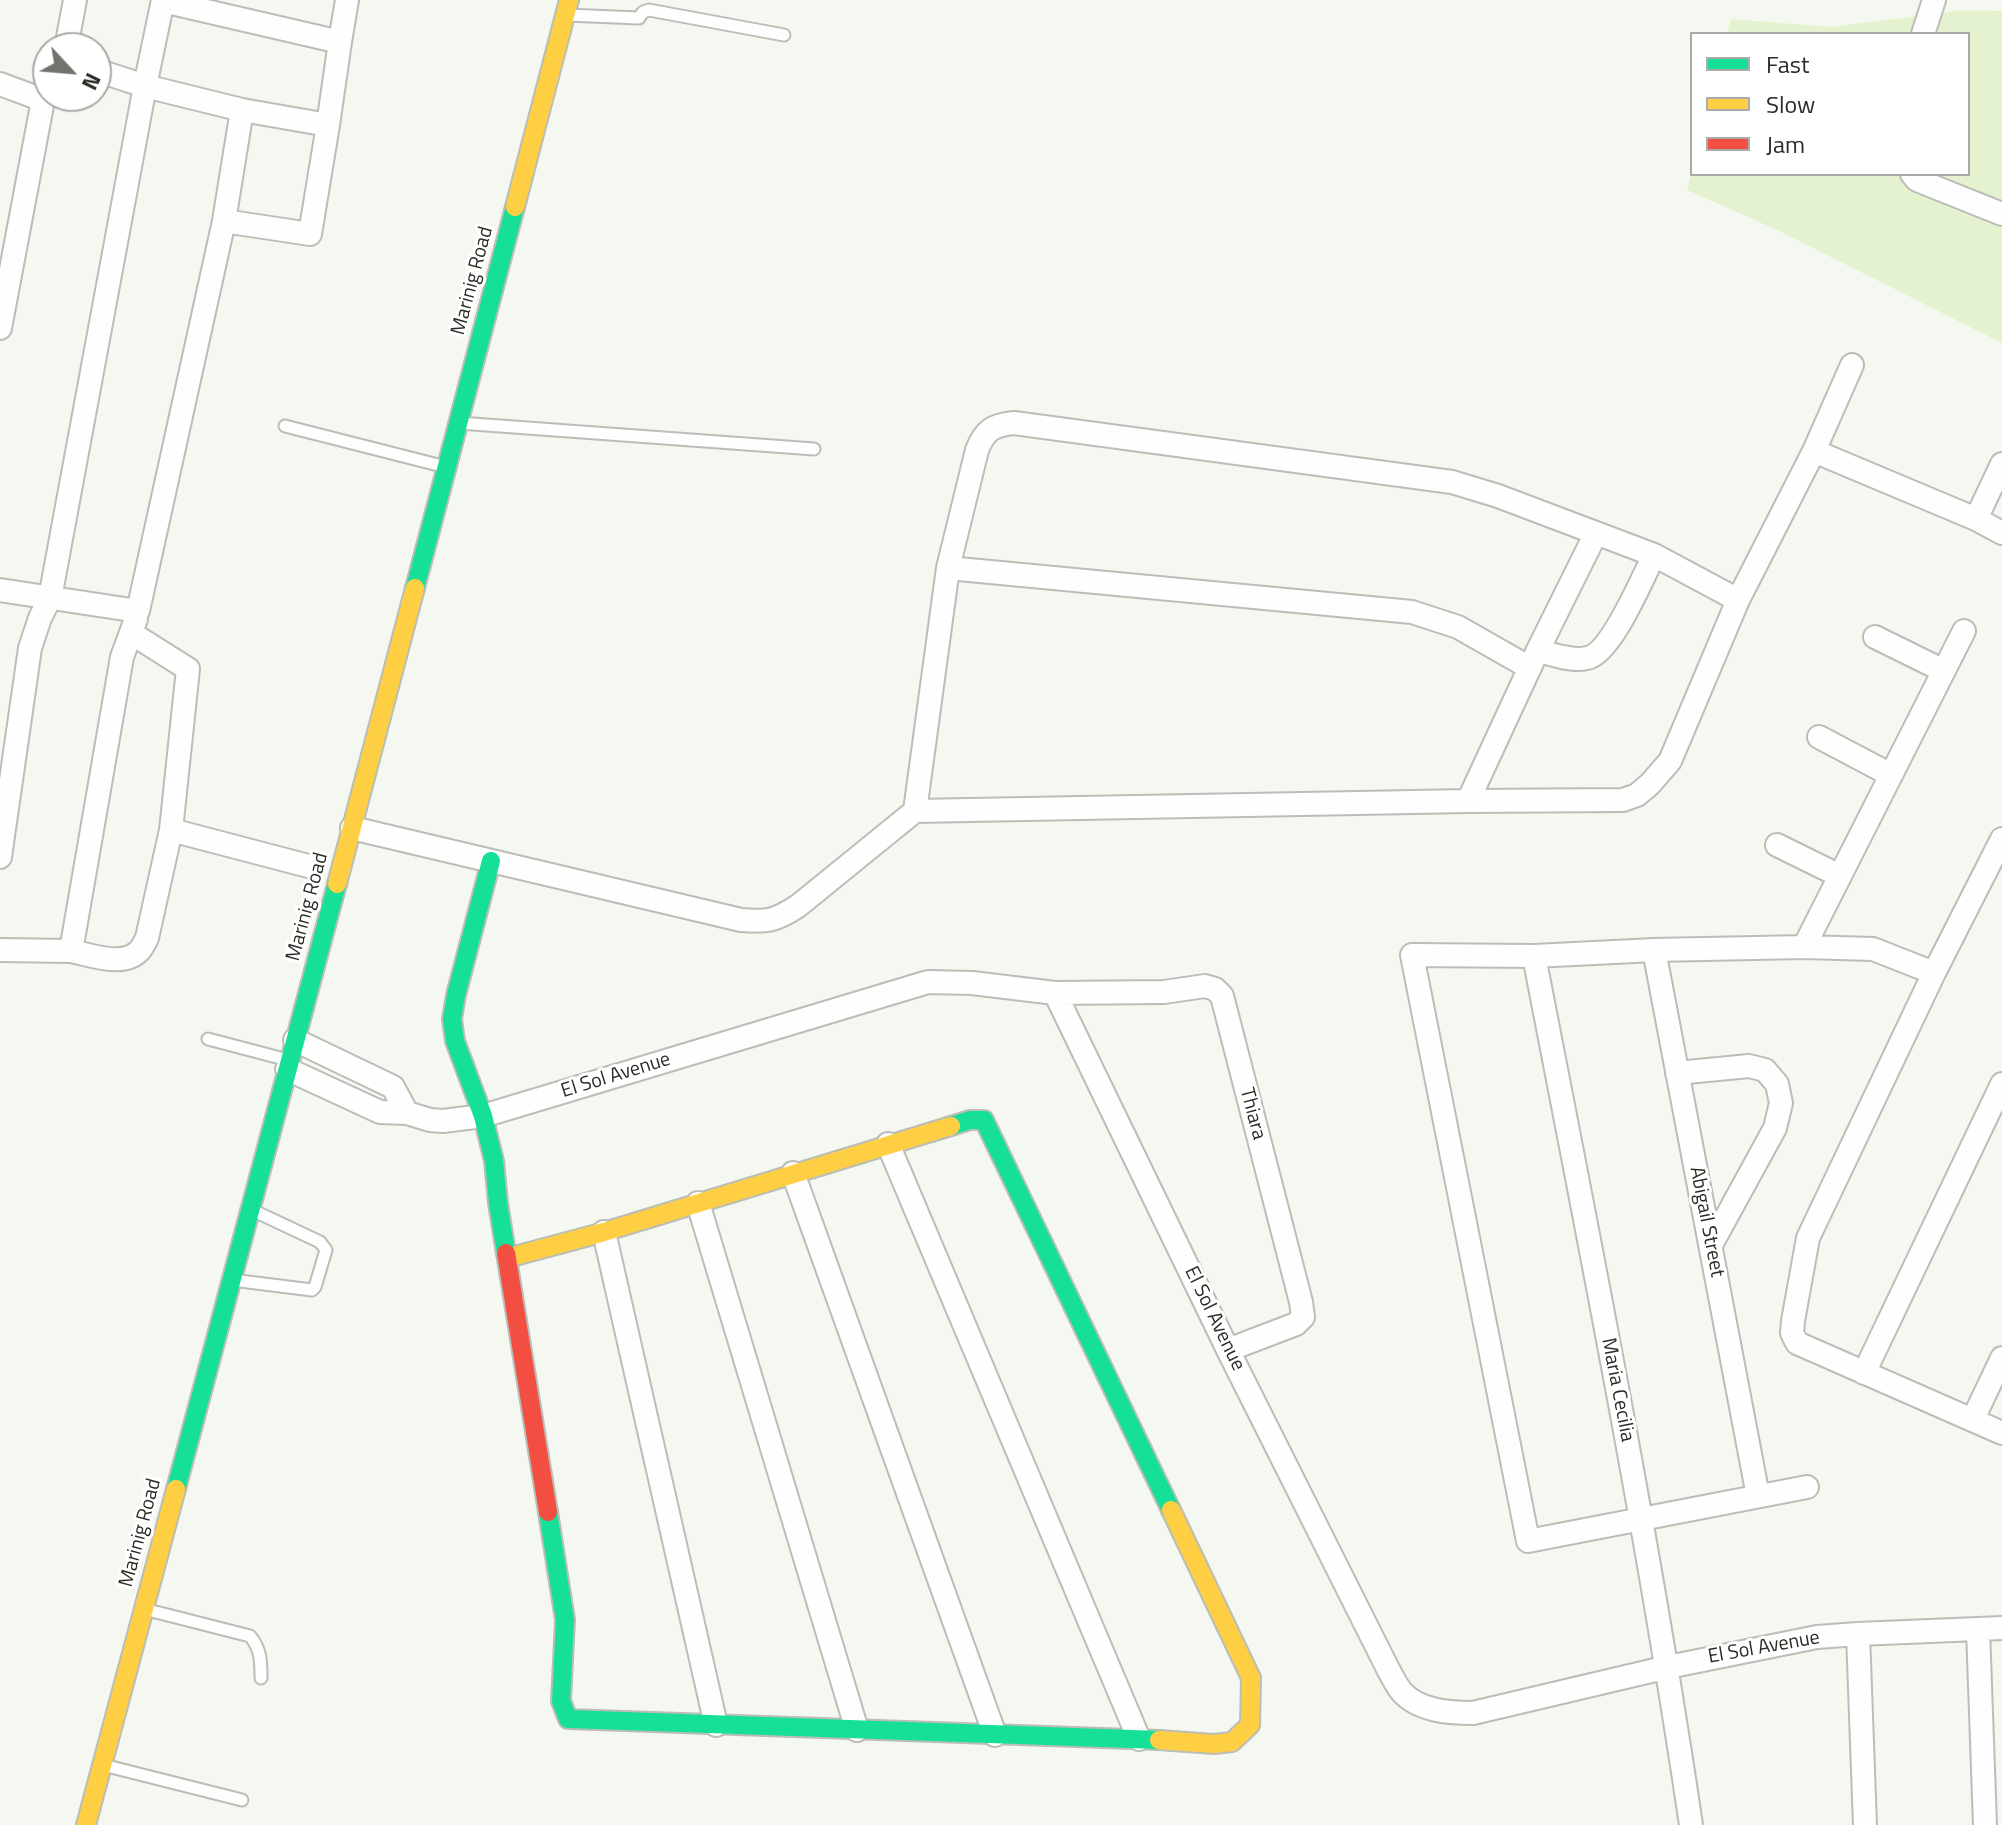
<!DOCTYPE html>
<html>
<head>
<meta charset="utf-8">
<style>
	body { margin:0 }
	#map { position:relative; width:2002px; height:1825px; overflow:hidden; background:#f4f8f0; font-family:"Titillium Web",sans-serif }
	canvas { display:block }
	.legend { position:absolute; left:1690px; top:32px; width:280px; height:144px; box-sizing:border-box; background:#fff; border:2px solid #aaaba8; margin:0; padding:10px 14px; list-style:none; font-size:24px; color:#2a2c26 }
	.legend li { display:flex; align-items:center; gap:16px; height:40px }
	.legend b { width:40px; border:2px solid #aaaba8 }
	.north { position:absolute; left:32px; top:32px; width:80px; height:80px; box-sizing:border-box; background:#fff; border:2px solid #aaaba8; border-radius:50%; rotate:116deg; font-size:22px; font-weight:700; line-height:32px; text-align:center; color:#2a2c26 }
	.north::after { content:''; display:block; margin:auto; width:28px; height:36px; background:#71736d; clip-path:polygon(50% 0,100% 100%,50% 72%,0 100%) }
</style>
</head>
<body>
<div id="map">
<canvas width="2002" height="1825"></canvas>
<ul class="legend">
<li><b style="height:10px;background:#16e098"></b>Fast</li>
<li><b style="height:10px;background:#ffcf43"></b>Slow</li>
<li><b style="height:10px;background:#f24e42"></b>Jam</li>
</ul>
<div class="north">N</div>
</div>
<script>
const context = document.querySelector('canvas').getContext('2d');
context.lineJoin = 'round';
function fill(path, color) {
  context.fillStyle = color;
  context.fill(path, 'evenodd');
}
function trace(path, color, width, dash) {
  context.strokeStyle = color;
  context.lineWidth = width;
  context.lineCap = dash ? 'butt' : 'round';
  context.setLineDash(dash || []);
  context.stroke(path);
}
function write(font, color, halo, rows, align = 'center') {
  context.font = font + ' "Titillium Web",sans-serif';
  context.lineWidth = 6;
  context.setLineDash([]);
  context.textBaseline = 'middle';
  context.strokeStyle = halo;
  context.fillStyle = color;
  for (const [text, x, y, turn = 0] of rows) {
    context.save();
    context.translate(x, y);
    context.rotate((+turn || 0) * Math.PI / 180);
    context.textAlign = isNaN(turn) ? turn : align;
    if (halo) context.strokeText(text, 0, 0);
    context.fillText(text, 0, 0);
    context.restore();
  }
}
const green = new Path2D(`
	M1965,10L2002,11V343L1775,229L1687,190L1692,171V174H1968V34H1727L1731,19L1831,27Z`);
const lane = new Path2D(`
	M566,15L639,18L643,12L649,10L784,35
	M459,423L814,449
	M285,426L446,467
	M208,1039L288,1060
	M232,1280L312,1290L315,1287L326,1250L320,1242L250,1209
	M144,1609L250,1636C261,1649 261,1662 261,1678
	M103,1765L242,1800`);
const street = new Path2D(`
	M163,1L340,42L347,0
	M1923,34L1934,0
	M66,48L75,0
	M96,70L145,86L242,110L328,125L340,42
	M0,84L43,100L0,328
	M242,110L224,221L310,234L328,125
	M1912,174L1917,180L2002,214
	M1814,451L1976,519L2002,533
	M1976,519L2002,464
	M948,568L1412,612L1458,627L1530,668
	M0,590L138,611L224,221
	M1875,637L1944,671
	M1538,651C1553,654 1572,662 1587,658C1611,654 1643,577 1654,555
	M1819,737L1891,775
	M1468,801L1537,652L1596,533
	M915,811L948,568L977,450C985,430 993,425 1014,423L1452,482L1498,496L1654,555L1738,600
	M352,828L741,920C768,922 775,921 798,906L915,811L1468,801L1623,800L1637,795L1650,784L1670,761L1738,600L1814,451L1852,365
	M171,830L312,867
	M2002,839L1934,973L1808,1238L1793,1321L1792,1333L1797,1343L2002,1433
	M1777,845L1840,876
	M0,857L30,648L40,618L50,598L145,86L163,0
	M1804,947L1964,631
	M0,950L71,951L122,657L136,619
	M1654,950L1758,1496
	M71,951C91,955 124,968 140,950C143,946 145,942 147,938L171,830L188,669L131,633
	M1534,956C1590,1245 1648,1534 1691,1825
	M1055,993L1164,992L1205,986L1215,989L1222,996L1301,1302L1303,1317L1296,1324L1228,1350
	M295,1040L393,1087L407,1113
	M287,1069L380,1112L407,1113L430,1120L443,1121L483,1116L928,982L972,983L1055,993L1228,1350L1388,1669C1392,1676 1396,1685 1401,1691C1418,1711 1449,1713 1473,1713L1668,1667L1817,1637L1858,1634L2002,1628
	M1677,1073L1749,1066L1765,1070L1777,1084L1781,1103L1775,1128L1711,1245
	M888,1144L1139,1739
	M793,1173L995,1735
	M698,1203L857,1730
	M604,1232L716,1725
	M1864,1373L2002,1084
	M1973,1419L2002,1358
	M1807,1487L1528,1541L1412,955L1534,956L1654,950L1804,947L1873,949L1934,973
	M1978,1629L1985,1825
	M1858,1634L1865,1825`);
const fast = new Path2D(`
	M415,588L515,207
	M491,861L456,995L452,1019L455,1041L483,1116L494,1161L498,1203L506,1253
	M951,1126L970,1120H984L1171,1510
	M176,1489L337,884
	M548,1512L565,1620L561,1701L568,1719L1159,1740`);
const slow = new Path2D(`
	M515,207L569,0
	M337,884L415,588
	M507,1258L604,1232L951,1126
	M1159,1740L1214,1744L1232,1742L1250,1725L1251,1678L1171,1510
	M86,1825L176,1489`);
const jam = new Path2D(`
	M506,1253L548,1512`);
const streetNames = [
	["Marinig Road",473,281,-75],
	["Marinig Road",308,907,-75],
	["El Sol Avenue",616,1076,-17],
	["Thiara",1252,1114,75],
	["Abigail Street",1706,1222,79],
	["El Sol Avenue",1214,1319,64],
	["Maria Cecilia",1617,1390,79],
	["Marinig Road",141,1533,-75],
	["El Sol Avenue",1764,1648,-10]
];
fill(green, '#e5f2d0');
trace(lane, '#bbbeb7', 15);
trace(street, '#bbbeb7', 26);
trace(fast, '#bbbeb7', 22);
trace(slow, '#bbbeb7', 22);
trace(jam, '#bbbeb7', 22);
trace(lane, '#fdfefd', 11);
trace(street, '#fdfefd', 22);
trace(fast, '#16e098', 18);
trace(slow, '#ffcf43', 18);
trace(jam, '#f24e42', 18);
write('20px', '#2a2c26', '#fff', streetNames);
</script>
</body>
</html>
